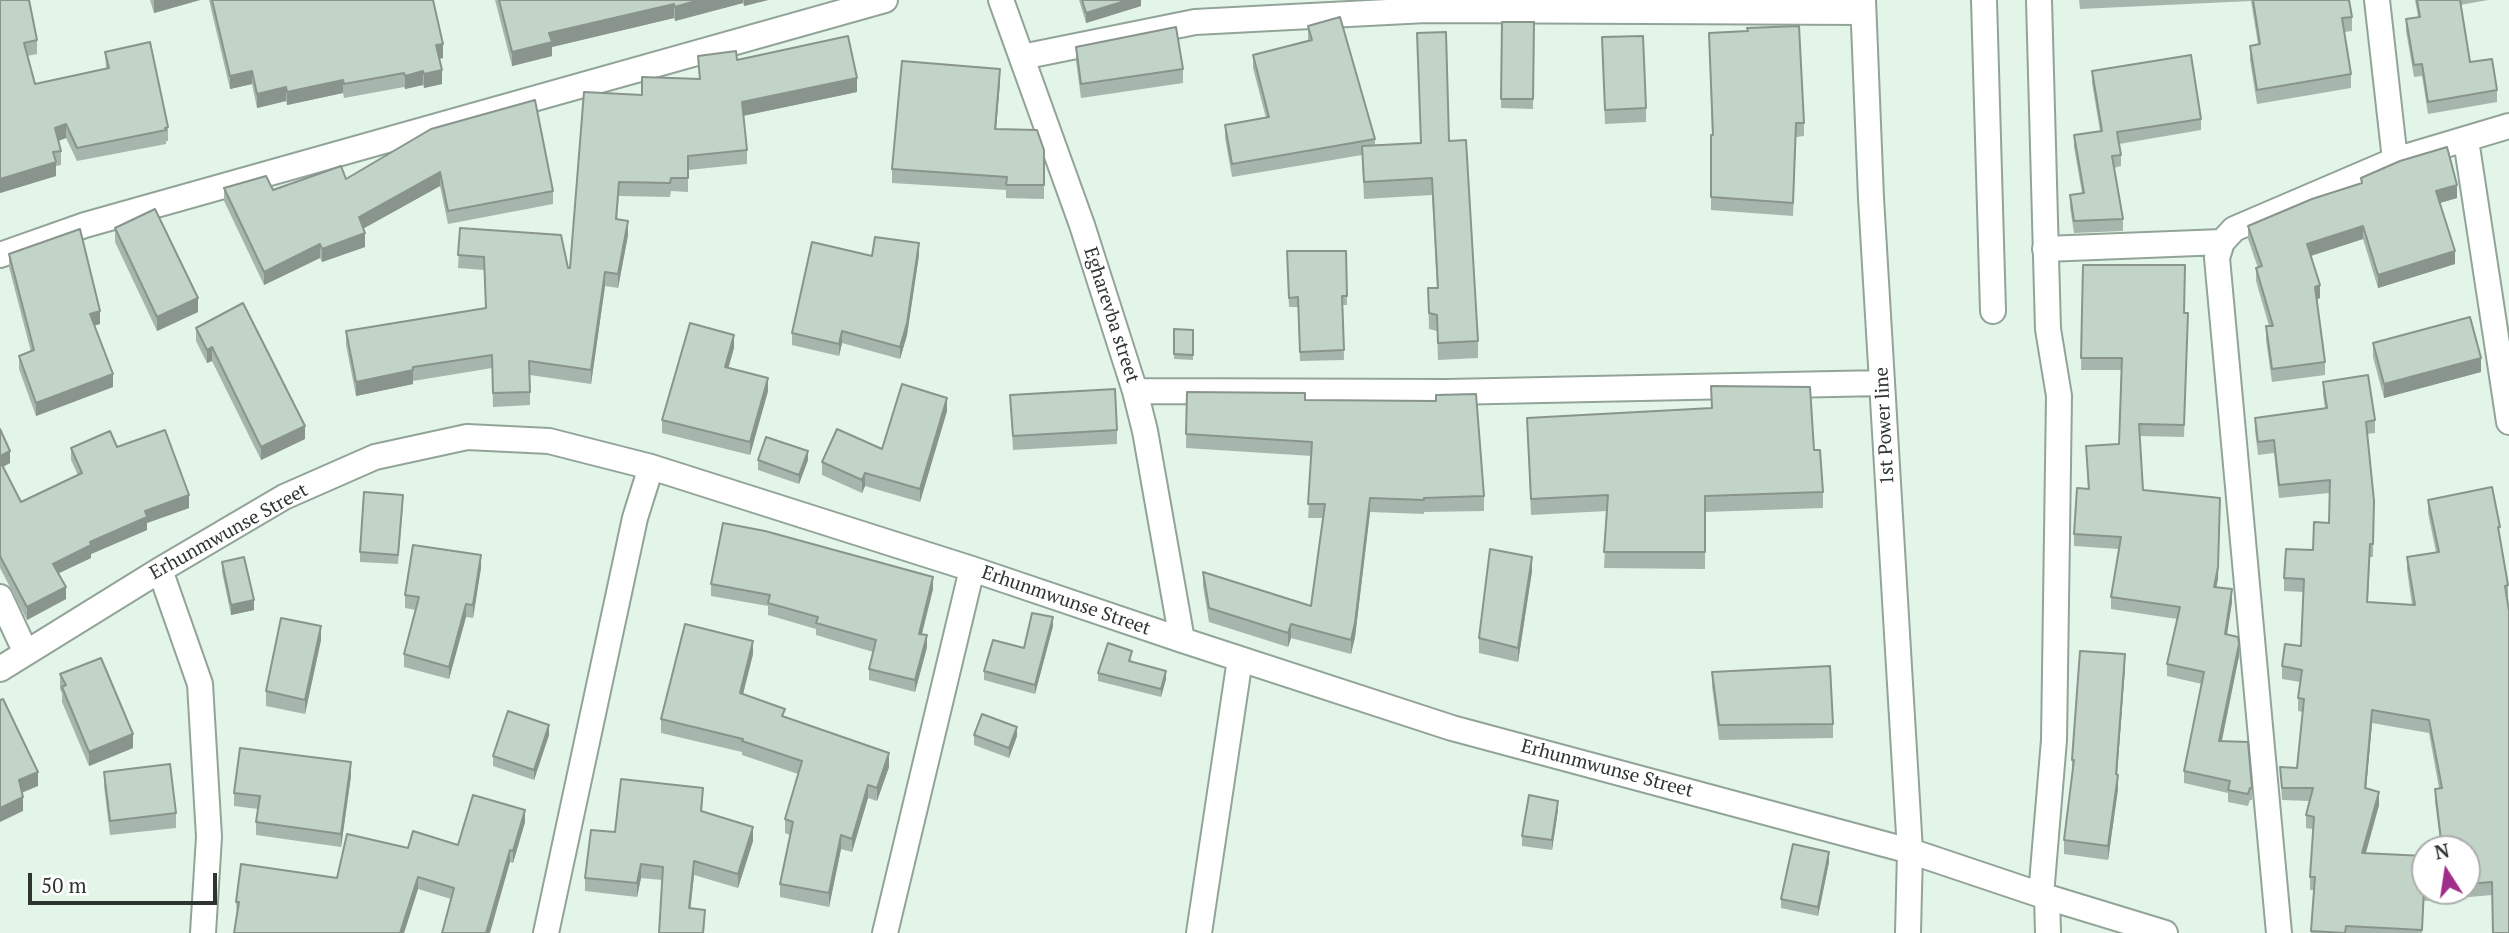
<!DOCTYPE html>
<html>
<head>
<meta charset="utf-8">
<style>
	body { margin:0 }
	#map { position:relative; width:2509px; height:933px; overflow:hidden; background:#e2f5e8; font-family:"PT Serif",serif }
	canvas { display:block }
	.north { position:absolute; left:2411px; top:835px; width:70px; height:70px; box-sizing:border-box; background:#fff; border:2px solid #abaeac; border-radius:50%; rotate:348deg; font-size:19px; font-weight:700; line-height:28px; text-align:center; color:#2e3530 }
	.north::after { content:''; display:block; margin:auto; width:24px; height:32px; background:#9f2d89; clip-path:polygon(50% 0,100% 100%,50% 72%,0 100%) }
	.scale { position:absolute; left:28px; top:873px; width:189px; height:32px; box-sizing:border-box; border:4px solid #2e3530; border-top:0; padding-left:9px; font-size:21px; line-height:24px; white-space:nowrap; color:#2e3530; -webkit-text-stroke:5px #fff; paint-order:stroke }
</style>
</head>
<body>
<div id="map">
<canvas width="2509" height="933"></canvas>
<div class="north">N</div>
<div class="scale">50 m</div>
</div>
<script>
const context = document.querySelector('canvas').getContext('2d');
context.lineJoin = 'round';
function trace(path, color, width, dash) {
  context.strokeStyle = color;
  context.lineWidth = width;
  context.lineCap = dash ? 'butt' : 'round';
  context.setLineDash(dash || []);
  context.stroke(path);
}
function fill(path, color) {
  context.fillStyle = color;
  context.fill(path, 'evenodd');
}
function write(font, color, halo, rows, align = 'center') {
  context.font = font + ' "PT Serif",serif';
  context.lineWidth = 5;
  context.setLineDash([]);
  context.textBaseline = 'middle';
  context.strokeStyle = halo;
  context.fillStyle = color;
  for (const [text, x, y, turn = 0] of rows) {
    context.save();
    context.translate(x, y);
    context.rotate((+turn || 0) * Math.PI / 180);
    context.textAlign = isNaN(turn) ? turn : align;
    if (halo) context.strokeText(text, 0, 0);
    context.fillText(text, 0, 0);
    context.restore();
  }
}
const street = new Path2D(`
	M1001,0L1082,225L1135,391L1145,431L1182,640
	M1863,0L1871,198L1910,851L1908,933
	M1984,0L1993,311
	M2039,0L2048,329L2059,396L2054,740L2041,895
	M2377,0L2395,160
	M1022,57L1195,22L1426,10L1863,12
	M2466,140L2509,422
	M2045,249L2222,242
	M0,255L85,225L885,0
	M1135,391L1447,392L1882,383
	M160,570L200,684L209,837L203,933
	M0,597L26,653
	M0,669L160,570L284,497L375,457L467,437L549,441L651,467L972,569L1182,640L1452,728L1910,851L2047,897L2165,933
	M2047,897L2048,933
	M546,933L635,518L651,467
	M885,933L972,569
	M1199,933L1240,659
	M2279,933L2217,258L2222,242L2234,229L2395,160L2509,126`);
const wall = new Path2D(`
	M0,0L37,40V54L27,56L35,84L106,69L105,52L168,127V141H166V144L77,161L66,138L58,141L61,151V165L56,166V176L0,193Z
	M150,0H200L154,13Z
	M209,0H433L443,58L439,59L442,84L424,88L423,85L405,89L404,87L344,98L343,93L287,105L286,101L257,108L252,84L230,89Z
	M495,0H768L744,6L743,3L675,21L674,18L552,47V56L512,66Z
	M1079,0H1141V6L1086,23Z
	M2079,0H2349L2352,17V31L2344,32L2351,74V88L2257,104L2250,60V46L2258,44L2251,1L2080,9Z
	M2415,0H2488L2460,5L2470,62L2497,90V102L2428,114L2422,76L2414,77L2406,31V19L2418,17Z
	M1502,22H1534L1533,109L1501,108Z
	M1308,26L1375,139V145L1449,141L1478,341V358L1438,360L1437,331L1429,329L1428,288H1437L1432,195L1364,199L1362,155L1232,177L1225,138V125L1266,118L1253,68V55L1308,40Z
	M1709,33L1804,123V136L1796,137L1793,216L1711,210V135H1712Z
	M1602,37L1646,108V122L1605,124Z
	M1076,47L1183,69V83L1081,98L1076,61Z
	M698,56L737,60L857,92L743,116L747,150V164L688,170V192L671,191L670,197L619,196L617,220L628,235L618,288L605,286L591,384L530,375V405L493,407L492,368L413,381V384L356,396L346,345V331L486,308L484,270L458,268L460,228L568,268H570L642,95L699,79Z
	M2092,71L2201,119V130L2119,144L2121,155V166L2114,168L2123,219V231L2074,233L2070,207V195L2082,193L2074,147V135L2100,131L2092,83Z
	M1000,82L996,129L1044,150V199L1006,198V190L892,183V169Z
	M431,129L553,191V204L448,224L440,186L364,228L365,247L322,262L320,258L264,285L224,201V188L273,190L346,179Z
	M2361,178L2457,198L2440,203L2455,264L2378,288L2363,239L2311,256L2320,298L2317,299L2325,362V375L2272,382L2266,340V326H2269L2256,281V268H2258L2248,239V226L2361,183Z
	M115,228L198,312L157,331L115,242Z
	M1287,251H1346L1347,305H1343L1344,360L1300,361L1298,307H1289Z
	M9,254L100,324L94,325L113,387L36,416L19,369V356L31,352L9,267Z
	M919,255L907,335L900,359L842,343L839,356L792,345V333L872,256Z
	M2083,265L2184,313L2188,326L2184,437L2140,436L2143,490L2218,579L2216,587L2232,602L2227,635L2239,656L2222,741L2252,788V800H2250L2248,806L2228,802V793L2184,783V771L2202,684L2167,676V664L2177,619L2111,609V597L2119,549L2074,546V534L2088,489L2086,446L2119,444L2121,370H2081Z
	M196,328L305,439L261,460L212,361L207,363L196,341Z
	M1174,329L1193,330V360L1174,359Z
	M2373,343L2481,372L2384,398L2373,357Z
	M734,348L728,368L768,391L750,455L662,433V420Z
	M2323,382L2375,420V433L2367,434L2374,501L2373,557H2370L2368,602L2412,605L2407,570V557L2436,552L2428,513V500L2500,538L2508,585V598H2507L2492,895L2424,901L2422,933H2311L2314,890H2310V877L2313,829L2306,828V815L2309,801L2282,800L2280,767L2297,768L2303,712L2298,711V698L2300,682L2282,679V666L2301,646L2304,592L2284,591V578L2313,550L2329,523V493L2279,498L2274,453L2258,455L2255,431V418L2325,408L2323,395ZM2372,723L2429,733L2439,788L2435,789V802L2440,840H2436V849H2467V891H2425V856L2366,853L2379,805L2366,789Z
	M1711,386L1814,450L1823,492V508L1705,512V569L1604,568L1607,511L1531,515L1527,418L1711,408Z
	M1187,392L1305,400L1484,496V511L1424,512V514L1370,512L1355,637L1351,654L1291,638L1288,647L1209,622L1203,586V572L1311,606L1323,518H1308L1312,456L1186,448Z
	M1010,395L1117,430V444L1013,450Z
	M947,411L920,502L865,486L862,493L822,475V462L882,449Z
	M0,429L10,463L3,467L21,502L78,475L71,460V448L117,447L189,508L147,523V530L91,554V558L58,573L66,599L27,620L0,568Z
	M758,460H808L799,484L758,470Z
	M403,505L398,564L360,562V552Z
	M222,562L254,610L231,615L222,572Z
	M481,568L473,618L466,617L449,679L404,667V654L416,610L405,608V595Z
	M1532,571L1518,662L1479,653V638Z
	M711,584L933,589L922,634L927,647L915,692L869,680V669L873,652L816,635V629L768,615V606L711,596Z
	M1053,626L1035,694L984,680V671L1024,648Z
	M321,640L305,714L266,706V691Z
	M753,654L743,694L785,717L889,767L877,801L868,798L852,852L841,849L829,907L780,897V884L790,835L785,833V819L798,774L742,755V752L661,733V719Z
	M1132,659L1131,661L1166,679L1161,697L1098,681V673Z
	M2125,668L2117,775L2118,789L2108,860L2064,854V840L2072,774V760Z
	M1712,672L1833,724V738L1719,740L1712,686Z
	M60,674L133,748L89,766L62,702V693L60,689Z
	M549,735L534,780L493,766V756Z
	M974,735L1017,736L1009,758L974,745Z
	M104,772L176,813V828L110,835L104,786Z
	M351,776L341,847L256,835V822L258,809L234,806V793Z
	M621,779L703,788L702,812L753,827V841L738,888L694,875L690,909L705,910L704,933H659L662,880L641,878L637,897L585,891V878L591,830L615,832Z
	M1558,810L1552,850L1522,846V836Z
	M525,822L513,863L510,862L451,899L418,889L404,933H234L237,914L236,902L337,878L408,848L458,845Z
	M1829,862L1818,916L1781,908V899Z`);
const shadedWall = new Path2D(`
	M154,0H200L154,13Z
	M699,0H743V3L675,21V7Z
	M744,0H768L744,6Z
	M1128,0H1141V6L1086,23V13Z
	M674,4V18L552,47V56L512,66V52L549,33Z
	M443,44V58L436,59V45Z
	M1000,69V82L995,142V129Z
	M442,70V84L424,88V74Z
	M252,71V84L230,89V76Z
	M423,71V85L405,89V76Z
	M857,78V92L742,116V102Z
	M343,80V93L287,105V92Z
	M286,87V101L257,108V94Z
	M66,124V138L55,142V128Z
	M56,162V176L0,193V179Z
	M440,172V186L359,231V217Z
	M2457,185V198L2436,204V191Z
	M628,221V235L618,288V274Z
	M2363,226V239L2307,257V244Z
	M365,233V247L322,262V249Z
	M919,243V255L907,335L900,359V347Z
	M320,244V258L264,285V272Z
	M2455,251V264L2378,288V275Z
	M605,272V286L591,384V370Z
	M2320,285V298L2315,300V287Z
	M198,298V312L157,331V317Z
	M100,311V324L90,327V314Z
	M842,331V343L839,356V344Z
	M734,335V348L725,380V367Z
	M212,347V361L207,363V350Z
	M2481,358V372L2384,398V384Z
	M413,370V384L356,396V382Z
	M113,374V387L36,416V403Z
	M768,378V391L750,455V442Z
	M947,398V411L920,502V489Z
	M305,426V439L261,460V447Z
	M10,451V463L0,468V456Z
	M808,451V460L799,484V475Z
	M865,473V486L862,493V480Z
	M189,495V508L147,523V530L91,554V558L53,576V564L145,511Z
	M1370,498V512L1355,637L1351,654V640Z
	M2220,510L2218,579L2214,599V587Z
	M481,555V568L473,618V605Z
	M1532,557V571L1518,662V648Z
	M933,577V589L919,645V634Z
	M66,587V599L27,620V607Z
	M2232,589V602L2225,646V634Z
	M254,600V610L231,615V605Z
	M466,604V617L449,679V667Z
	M1053,617V626L1035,694V685Z
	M1291,624V638L1288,647V633Z
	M321,626V640L305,714V700Z
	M927,635V647L915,692V680Z
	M753,641V654L740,706V693Z
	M2239,644V656L2219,753V741Z
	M2125,654V668L2116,789V774Z
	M1166,671V679L1161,697V689Z
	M2372,710V723L2365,801V788Z
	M549,725V735L534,780V770Z
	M1017,727V736L1009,758V748Z
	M133,734V748L89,766V752Z
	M889,753V767L877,801V788Z
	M351,762V776L341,847V834Z
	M38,772V786L19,794V780Z
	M2118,775V789L2108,860V846Z
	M868,785V798L852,852V839Z
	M2379,792V805L2362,866V853Z
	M23,797V811L0,822V808Z
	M1558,801V810L1552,850V840Z
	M525,810V822L513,863V851Z
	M753,827V841L738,888V874Z
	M841,835V849L829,907V893Z
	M510,850V862L490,933H486Z
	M1829,852V862L1818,916V907Z
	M694,861V875L689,922V908Z
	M641,864V878L637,897V883Z
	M418,877V889L404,933H400Z`);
const building = new Path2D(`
	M0,0H29L37,40L24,43L35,84L109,68L105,52L150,42L168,127L165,128L166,130L77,148L66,124L55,128L61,151L53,152L56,162L0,179Z
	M212,0H433L443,44L436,45L442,70L424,74L423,71L405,76L404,73L344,84L343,80L287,92L286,87L257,94L252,71L230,76Z
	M499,0H699L675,7L674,4L549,33L552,42L512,52Z
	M1082,0H1128L1086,13Z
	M2253,0H2349L2352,17L2342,18L2351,74L2257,90L2250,46L2260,44Z
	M2417,0H2460L2470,62L2492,59L2497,90L2428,102L2422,64L2414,65L2406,19L2420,17Z
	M1340,17L1375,139L1232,164L1225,125L1269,117L1253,55L1312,40L1308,26Z
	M1502,22H1534L1533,99H1501Z
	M1799,26L1804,123H1796L1793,203L1711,197V135H1713L1709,33L1748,31L1747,28Z
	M1176,27L1183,69L1081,84L1076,47Z
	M1446,32L1449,141L1466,140L1478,341L1438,343L1437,315L1429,313L1428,288H1438L1432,178L1364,182L1362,146L1421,143L1417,33Z
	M848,36L857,78L742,102L747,150L688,156V178H671L670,183L619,182L616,219L628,221L618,274L605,272L591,370L529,361L530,392L493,393L492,355L413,367V370L356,382L346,331L486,308L484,257L458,255L460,228L561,235L568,268H570L584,92L642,95V77L700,79L698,56L736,51L737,60Z
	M1643,36L1646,108L1605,110L1602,37Z
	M2191,55L2201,119L2117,132L2121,155L2112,156L2123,219L2074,221L2070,195L2084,193L2074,135L2102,131L2092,71Z
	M902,61L1000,69L995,129L1037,130L1044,150V185H1006L1007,177L892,169Z
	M535,100L553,191L448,211L440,172L359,217L365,233L322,249L320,244L264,272L224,188L266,176L273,190L341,166L346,179L431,129Z
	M2447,147L2457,185L2436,191L2455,251L2378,275L2363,226L2307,244L2320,285L2315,287L2325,362L2272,369L2266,326H2273L2256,268L2262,266L2248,226L2312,199L2362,183L2361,178L2400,161Z
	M155,209L198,298L157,317L115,228Z
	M80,229L100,311L90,314L113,374L36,403L19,356L34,350L9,254Z
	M875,237L919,243L907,323L900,347L842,331L839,344L792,333L812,242L872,256Z
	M1287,251H1346L1347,296H1342L1344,350L1300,352L1298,297L1289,298Z
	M2083,265H2185L2184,313H2188L2184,425L2139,424L2143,490L2220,498L2218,567L2214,587L2232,589L2225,634L2238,637L2239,644L2219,741L2248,742L2252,788H2250L2248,794L2228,790L2230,781L2184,771L2204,672L2167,664L2180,607L2111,597L2121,537L2074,534L2077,488L2089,489L2086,446L2119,444L2122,358H2081Z
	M243,303L305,426L261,447L212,347L207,350L196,328Z
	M2470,317L2481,358L2384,384L2373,343Z
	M690,323L734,335L725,367L768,378L750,442L662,420Z
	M1174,329L1193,330V355L1174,354Z
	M2368,375L2375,420L2366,422L2374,501L2373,544H2370L2367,602L2415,605L2407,557L2439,552L2428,500L2492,487L2500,527H2498L2508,585L2505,586L2509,611V933H2493L2492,882L2467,884V849H2437L2436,840H2441L2435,789L2442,788L2429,720L2372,710L2365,788L2379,792L2362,853L2425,856V887L2424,888L2422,930L2346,926L2345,933L2311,931L2315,877H2310L2314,817L2306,815L2313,788H2282L2280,767L2297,768L2304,699L2298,698L2302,670L2282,666L2285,644L2301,646L2304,579L2284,578L2286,549L2313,550L2314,522L2329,523L2330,480L2279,485L2274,440L2258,442L2255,418L2327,408L2323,382Z
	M902,384L947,398L920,489L865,473L862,480L822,462L837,429L882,449Z
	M1711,386L1810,387L1814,450H1820L1823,492L1705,496V552H1604L1608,495L1531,499L1527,418L1712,408Z
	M1115,389L1117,430L1013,436L1010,395Z
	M1187,392L1305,393V400L1436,401V395L1476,394L1484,496L1424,498V500L1370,498L1355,623L1351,640L1291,624L1288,633L1209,608L1203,572L1311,606L1325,504H1308L1312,442L1186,434Z
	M0,429L10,451L0,456Z
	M165,430L189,495L145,511L147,517L90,542L91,545L53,564L66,587L27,607L0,556V461L21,502L82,473L71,448L110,431L117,447Z
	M766,437L808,451L799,475L758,460Z
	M364,492L403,495L398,555L360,552Z
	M723,523L765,531L933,577L919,634L927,635L915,680L869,669L876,640L816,623L818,617L768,603L770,595L711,584Z
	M413,545L481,555L473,605L466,604L449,667L404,654L419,597L405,595Z
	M1490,549L1532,557L1518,648L1479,638Z
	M244,557L254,600L231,605L222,562Z
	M1032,613L1053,617L1035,685L984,671L993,640L1024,648Z
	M281,618L321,626L305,700L266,691Z
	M685,624L753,641L740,693L785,709L782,716L889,753L877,788L868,785L852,839L841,835L829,893L780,884L793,822L785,819L802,761L742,741L743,739L661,719Z
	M1108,643L1132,651L1129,661L1166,671L1161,689L1098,673Z
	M2080,651L2125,654L2116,774L2118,775L2108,846L2064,840L2074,760H2072Z
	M101,658L133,734L89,752L62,687L66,685L60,674Z
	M1830,666L1833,724L1719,725L1712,672Z
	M3,699L38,772L19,780L23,797L0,808V700Z
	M508,711L549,725L534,770L493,756Z
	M982,714L1017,727L1009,748L974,735Z
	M240,748L351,762L341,834L256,822L260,796L234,793Z
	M170,764L176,813L110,821L104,772Z
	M621,779L703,788L701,811L753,827L738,874L694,861L689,908L705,910L703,933H659L663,867L641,864L637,883L585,878L591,830L615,832Z
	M473,795L525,810L513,851L510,850L486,933H442L454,888L418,877L400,933H234L239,902H236L241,864L337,878L347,834L408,848L413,831L458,845Z
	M1529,795L1558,801L1552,840L1522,836Z
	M1793,844L1829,852L1818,907L1781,899Z`);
const streetNames = [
	["Egharevba street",1111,315,72],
	["1st Power line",1885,426,-93],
	["Erhunmwunse Street",229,532,-29],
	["Erhunmwunse Street",1066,601,19],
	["Erhunmwunse Street",1607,769,15]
];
trace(street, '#92a498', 28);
trace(street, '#fff', 24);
fill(wall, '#a7b6ac');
fill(shadedWall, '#88948c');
fill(building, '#c2d4c8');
trace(building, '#88948c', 2);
write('19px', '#2e3530', '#fff', streetNames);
</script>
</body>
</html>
